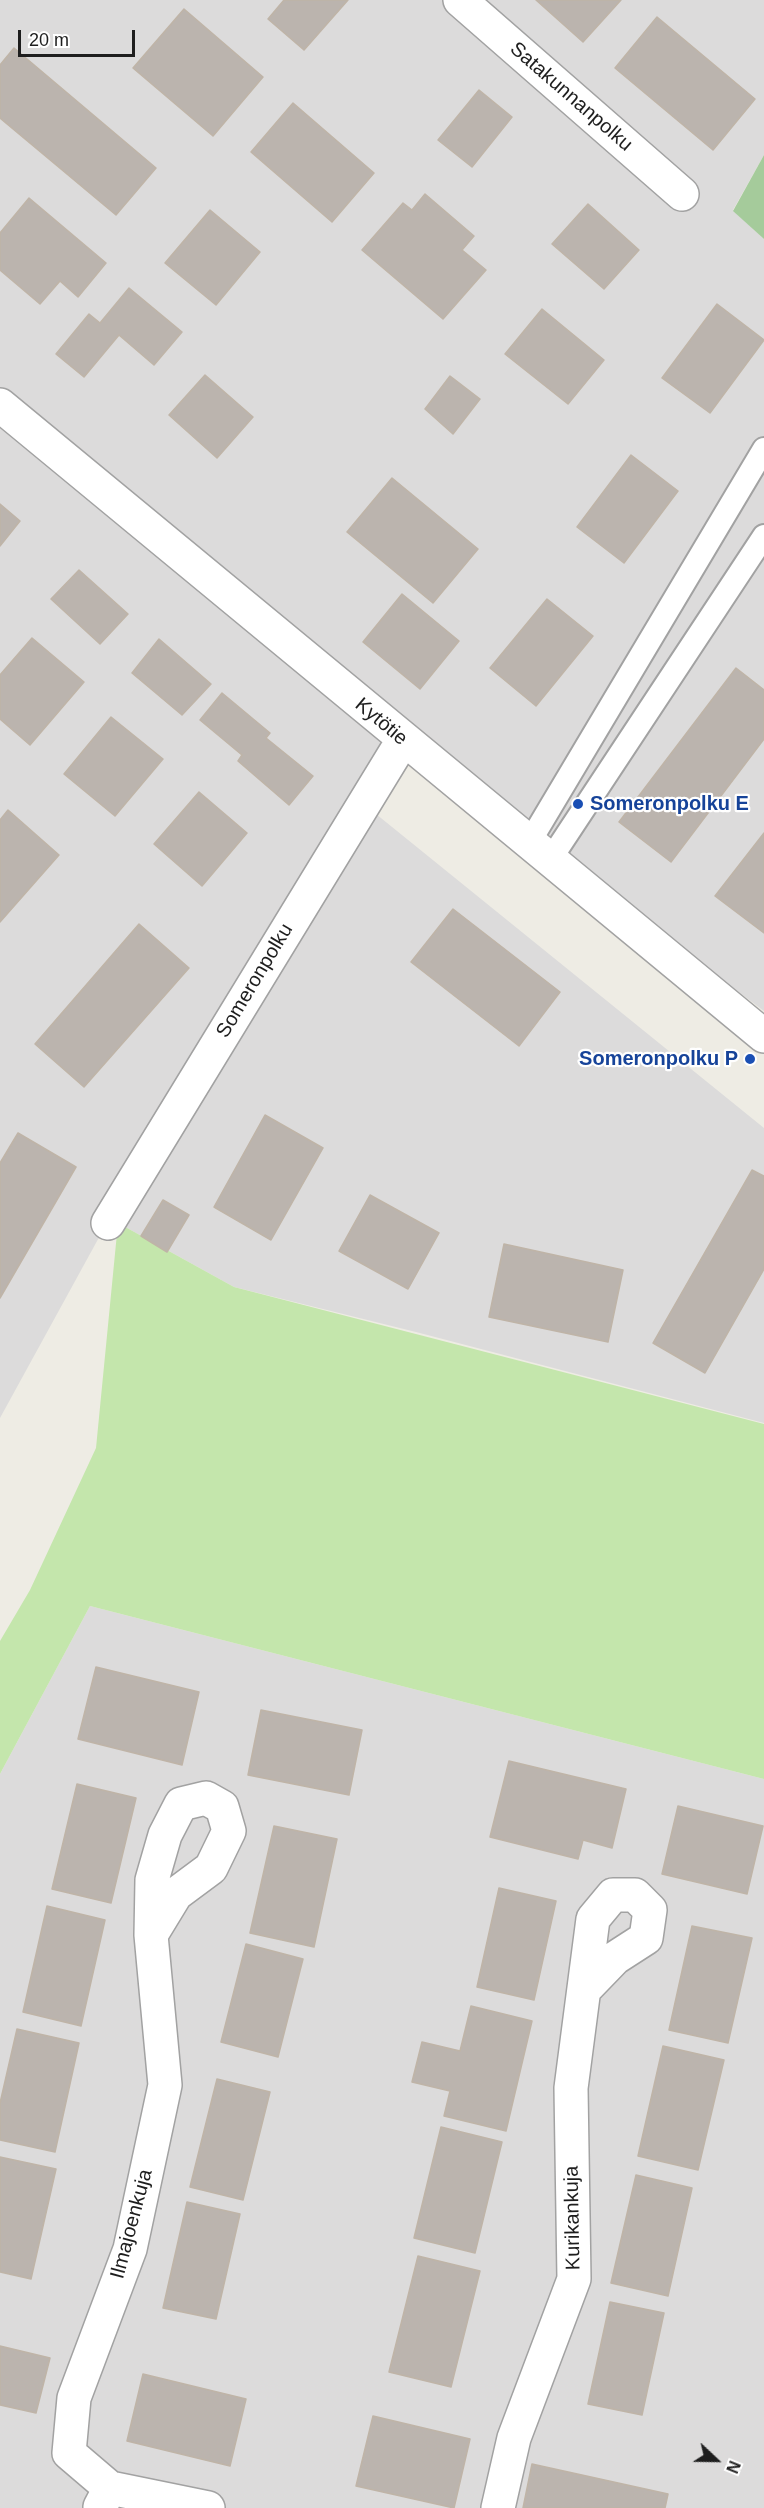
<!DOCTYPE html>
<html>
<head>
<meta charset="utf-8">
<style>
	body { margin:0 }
	#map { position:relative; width:764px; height:2508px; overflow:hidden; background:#eeece4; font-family:Arial,sans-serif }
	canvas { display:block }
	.north { position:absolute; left:686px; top:2430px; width:60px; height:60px; -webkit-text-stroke:4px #fff; paint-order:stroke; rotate:112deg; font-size:16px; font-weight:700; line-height:24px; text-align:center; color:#1e1e1e }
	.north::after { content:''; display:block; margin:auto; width:21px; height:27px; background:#1e1e1e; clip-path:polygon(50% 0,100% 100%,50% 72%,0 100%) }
	.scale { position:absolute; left:18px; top:30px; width:117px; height:27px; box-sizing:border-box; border:3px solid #1e1e1e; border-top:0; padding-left:8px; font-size:18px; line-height:21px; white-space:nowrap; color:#1e1e1e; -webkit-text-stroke:4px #fff; paint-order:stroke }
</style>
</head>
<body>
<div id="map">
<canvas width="764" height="2508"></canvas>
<div class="north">N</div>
<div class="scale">20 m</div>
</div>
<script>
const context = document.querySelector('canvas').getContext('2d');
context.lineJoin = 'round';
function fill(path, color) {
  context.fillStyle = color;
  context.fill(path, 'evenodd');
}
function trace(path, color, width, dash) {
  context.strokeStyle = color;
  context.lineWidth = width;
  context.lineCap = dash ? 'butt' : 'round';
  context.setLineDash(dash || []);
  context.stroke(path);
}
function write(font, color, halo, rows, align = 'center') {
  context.font = font + ' Arial,sans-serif';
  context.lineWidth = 4.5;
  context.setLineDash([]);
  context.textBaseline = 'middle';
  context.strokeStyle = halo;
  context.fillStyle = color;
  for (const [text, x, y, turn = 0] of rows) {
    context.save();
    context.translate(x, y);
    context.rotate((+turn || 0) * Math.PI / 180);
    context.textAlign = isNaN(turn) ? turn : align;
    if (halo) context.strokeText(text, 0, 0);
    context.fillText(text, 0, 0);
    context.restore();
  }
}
const residential = new Path2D(`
	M0,0H764V155L733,210L764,239V1011L402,740L108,1221L0,1418Z
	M376,814L764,1128V1423L416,1332L234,1287L118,1223Z
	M90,1606L764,1779V2508H0V1774Z`);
const grass = new Path2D(`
	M118,1223L234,1287L764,1424V1779L90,1606L0,1774V1641L30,1590L96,1448Z`);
const forest = new Path2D(`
	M764,155V239L733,211Z`);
const building = new Path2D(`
	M284,0H348L304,50L268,19Z
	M536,0H621L583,42Z
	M184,9L263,77L213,136L133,68Z
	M657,17L755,99L713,150L615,68Z
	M14,48L156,168L116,215L0,118V65Z
	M479,90L512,117L472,167L438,140Z
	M293,103L374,173L332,222L251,152Z
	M425,194L474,236L462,250L486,270L443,319L362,250L403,203L412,210Z
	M29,198L106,263L78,297L60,281L40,304L0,270V233Z
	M588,204L639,250L604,289L552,244Z
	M210,210L260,252L216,305L165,263Z
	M129,288L182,332L154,365L119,335L84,377L56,354L89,314L100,323Z
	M717,304L764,340L710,413L662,378Z
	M542,309L604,360L568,404L505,354Z
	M205,375L253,417L217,458L169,415Z
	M450,376L480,399L453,434L425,409Z
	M631,455L678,491L624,563L577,527Z
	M392,478L478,549L433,603L347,532Z
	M0,504L20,521L0,546Z
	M79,570L128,614L100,644L51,599Z
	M402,594L459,641L420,689L363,642Z
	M547,599L593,636L536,706L490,668Z
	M32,638L84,682L30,745L0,719V675Z
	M159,639L211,684L182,715L132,673Z
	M736,668L764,690V739L671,862L619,822Z
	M222,693L270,733L266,738L313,776L289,805L238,761L242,755L200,720Z
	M111,717L163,759L115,816L64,774Z
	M199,792L247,833L202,886L154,844Z
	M8,810L59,855L0,922V820Z
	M764,833V933L715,896Z
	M453,909L560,992L519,1046L411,962Z
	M139,924L189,968L84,1087L35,1044Z
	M265,1115L323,1148L271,1240L214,1207Z
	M18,1133L76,1167L0,1298V1163Z
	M752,1170L764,1176V1269L705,1373L653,1343Z
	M370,1195L439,1233L408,1289L339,1251Z
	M163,1200L189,1215L167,1252L141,1236Z
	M504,1244L623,1270L608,1342L489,1317Z
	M96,1667L199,1692L182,1765L78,1739Z
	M261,1710L362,1730L349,1795L248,1775Z
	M509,1761L626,1789L612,1848L583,1840L578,1859L490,1837Z
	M77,1784L136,1798L111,1903L52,1889Z
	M678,1806L763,1826L747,1894L662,1874Z
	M274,1826L337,1839L314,1947L250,1933Z
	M499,1888L556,1901L534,2000L477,1987Z
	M47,1906L105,1920L81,2026L23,2012Z
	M692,1926L752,1938L728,2043L669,2030Z
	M246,1944L303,1959L278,2057L221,2042Z
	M471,2006L532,2021L506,2131L444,2116L450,2091L412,2082L422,2042L460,2051Z
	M17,2029L79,2043L55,2152L0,2140V2103Z
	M663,2046L724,2060L698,2170L638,2156Z
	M217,2079L270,2092L243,2200L190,2187Z
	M441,2127L502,2142L475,2253L414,2238Z
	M0,2157L56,2169L31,2279L0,2272Z
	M636,2175L692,2188L668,2296L611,2283Z
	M187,2202L240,2214L216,2319L163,2308Z
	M418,2256L480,2271L451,2387L389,2372Z
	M610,2302L664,2313L642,2415L588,2404Z
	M0,2346L50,2358L36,2413L0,2405Z
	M143,2374L246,2399L230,2466L127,2441Z
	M373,2416L470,2439L454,2508L356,2486Z
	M532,2464L668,2494L665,2508H523Z`);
const service = new Path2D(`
	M529,843L764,449
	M550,860L764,536`);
const minor = new Path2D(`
	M460,0L682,194
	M0,405L764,1036
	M108,1223L403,740
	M110,2488L69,2453L74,2398L130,2249L165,2085L151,1935L176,1894L211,1868L229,1831L222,1807L206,1798L181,1804L165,1835L152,1880L151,1935
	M100,2507L110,2488L208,2508
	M498,2508L514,2438L574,2279L571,2088L593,1919L613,1895H635L650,1910L646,1938L615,1958L585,1989`);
const markers = [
	[578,804,6,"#1a4fb4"],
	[750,1059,6,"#1a4fb4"]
];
const streetNames = [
	["Satakunnanpolku",571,97,41],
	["Kytötie",381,722,40],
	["Someronpolku",255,981,-59],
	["Kurikankuja",573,2218,-91],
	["Ilmajoenkuja",132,2224,-75]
];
const transitNames = [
	["Someronpolku E",590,804],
	["Someronpolku P",738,1059,"right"]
];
fill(residential, '#dcdbdb');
fill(grass, '#c4e6ac');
fill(forest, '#a5cb9b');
fill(building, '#bbb4ae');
trace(building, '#bfb4a7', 1.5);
trace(service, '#a2a2a2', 26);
trace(minor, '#a2a2a2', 36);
trace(service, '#fff', 22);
trace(minor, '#fff', 33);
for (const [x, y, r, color] of markers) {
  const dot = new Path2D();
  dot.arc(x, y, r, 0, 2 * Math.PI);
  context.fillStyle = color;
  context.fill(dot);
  trace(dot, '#fff', 2);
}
write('20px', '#1e1e1e', '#fff', streetNames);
write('bold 20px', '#164399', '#fff', transitNames, 'left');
</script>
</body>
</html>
